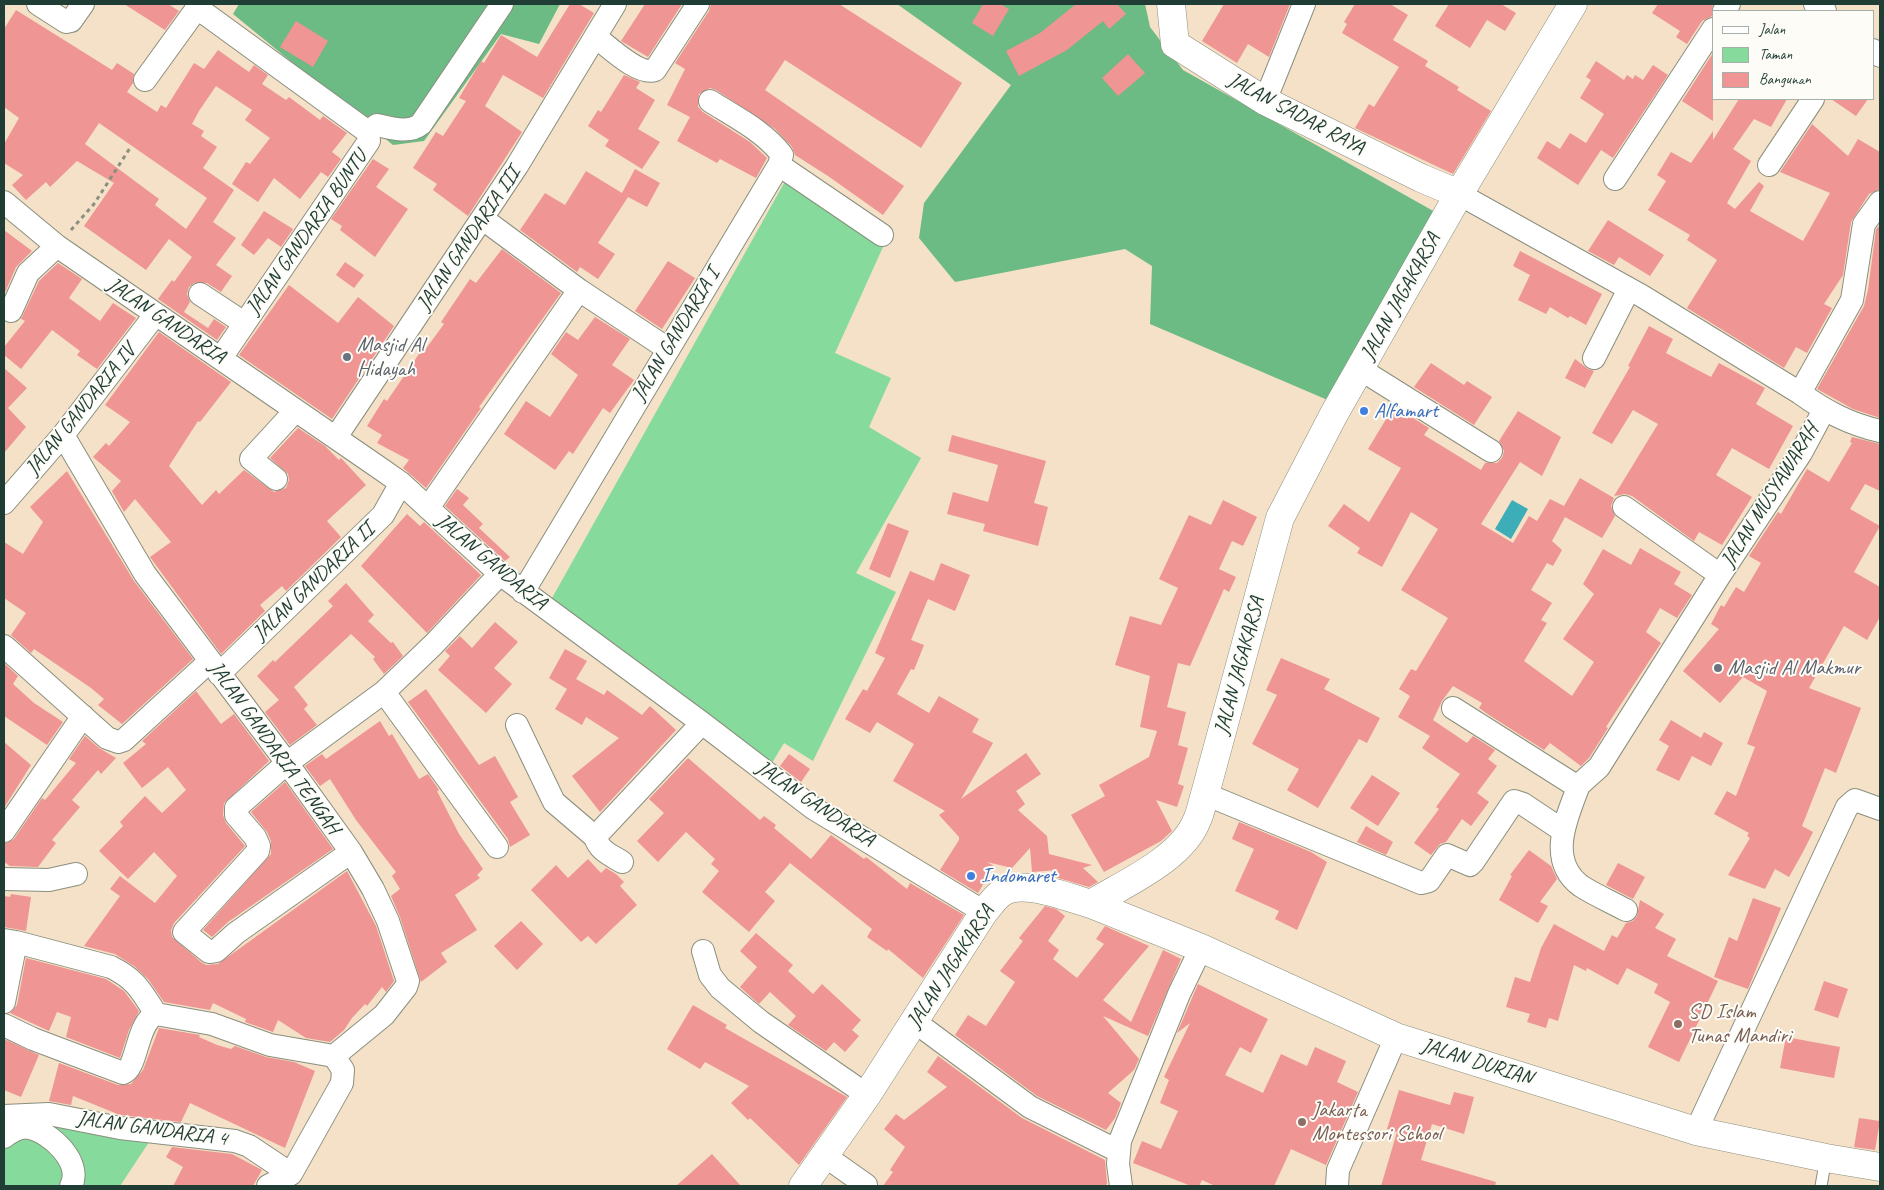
<!DOCTYPE html>
<html>
<head>
<meta charset="utf-8">
<style>
	body { margin:0 }
	#map { position:relative; width:1884px; height:1190px; overflow:hidden; background:#f4e1c7; font-family:Caveat,sans-serif }
	canvas { display:block }
	.frame { position:absolute; inset:0; border:5px solid #1f3d34; pointer-events:none }
	.legend { position:absolute; left:1712px; top:10px; width:162px; height:90px; box-sizing:border-box; background:#fdfcf7; border:1px solid #a4b0a9; margin:0; padding:6px 9px; list-style:none; font-size:15px; color:#1f3d34 }
	.legend li { display:flex; align-items:center; gap:10px; height:25px }
	.legend b { width:25px; border:1px solid #a4b0a9 }
</style>
</head>
<body>
<div id="map">
<canvas width="1884" height="1190"></canvas>
<div class="frame"></div>
<ul class="legend">
<li><b style="height:6px;background:#fff"></b>Jalan</li>
<li><b style="height:14px;background:#86da9c"></b>Taman</li>
<li><b style="height:14px;background:#ef9593"></b>Bangunan</li>
</ul>
</div>
<script>
const context = document.querySelector('canvas').getContext('2d');
context.lineJoin = 'round';
function fill(path, color) {
  context.fillStyle = color;
  context.fill(path, 'evenodd');
}
function trace(path, color, width, dash) {
  context.strokeStyle = color;
  context.lineWidth = width;
  context.lineCap = dash ? 'butt' : 'round';
  context.setLineDash(dash || []);
  context.stroke(path);
}
function write(font, color, halo, rows, align = 'center') {
  context.font = font + ' Caveat,sans-serif';
  context.lineWidth = 4;
  context.setLineDash([]);
  context.textBaseline = 'middle';
  context.strokeStyle = halo;
  context.fillStyle = color;
  for (const [text, x, y, turn = 0] of rows) {
    context.save();
    context.translate(x, y);
    context.rotate((+turn || 0) * Math.PI / 180);
    context.textAlign = isNaN(turn) ? turn : align;
    if (halo) context.strokeText(text, 0, 0);
    context.fillText(text, 0, 0);
    context.restore();
  }
}
const green = new Path2D(`
	M788,176L883,247L835,353L891,378L869,427L921,458L856,573L896,592L813,761L784,743L772,763L547,607Z
	M4,1122L159,1127L120,1186H4Z`);
const forest = new Path2D(`
	M239,4H560L539,44L501,34L424,141L393,145L233,14Z
	M897,4H1145L1150,27L1183,70L1451,221L1351,410L1150,324L1152,266L1125,249L955,282L919,238L924,203L1011,85Z`);
const water = new Path2D(`
	M1512,500L1528,509L1511,539L1495,529Z`);
const building = new Path2D(`
	M124,4H168L179,11L165,30Z
	M570,4H579L594,13L543,98L503,75L485,106L522,132L468,216L433,190L437,184L413,168L436,132L443,136L466,101L459,98L481,61L484,63L501,35L537,57Z
	M645,4H682L648,57L621,41Z
	M711,4H839L962,83L921,148L785,60L765,90L904,186L883,215L828,176L795,155L792,147L775,129L716,90L710,88L699,94L698,107L703,112L750,142L767,158L756,178L720,159L717,163L677,141L690,117L667,105L685,69L675,63L709,11Z
	M983,4H1000L1009,9L993,36L972,23Z
	M1076,4H1117L1126,14L1109,29L1103,21L1067,50L1019,76L1006,51L1040,33Z
	M1224,4H1290L1269,57L1248,44L1237,63L1202,41Z
	M1355,4H1390L1408,15L1393,40L1428,61L1425,66L1459,87L1457,90L1491,111L1453,174L1355,128L1369,104L1374,107L1399,67L1342,33L1347,24L1344,22Z
	M1449,4H1501L1516,13L1505,31L1487,20L1470,48L1435,26Z
	M1658,4H1713L1712,16L1702,21L1687,44L1676,37L1680,31L1652,13Z
	M16,10L112,70L117,63L134,74L133,83L127,92L157,112L161,105L166,108L194,63L204,69L218,50L249,72L254,65L268,75L262,84L286,100L289,97L320,120L323,116L347,133L332,152L341,159L328,177L321,172L300,199L274,178L258,202L232,184L246,162L250,164L270,138L245,120L252,110L216,86L199,111L192,124L204,131L201,136L217,147L203,168L234,190L213,222L236,238L216,265L232,276L221,292L207,283H194L189,287L187,294L190,302L184,312L208,328L214,319L226,327L217,340L158,299L172,280L174,282L192,257L169,239L146,270L84,226L114,183L77,161L50,187L46,182L26,200L12,185L23,175L4,163V144L19,118L4,107V29ZM99,123L207,198L186,229L155,205L159,199L85,144Z
	M296,21L328,41L313,67L280,47Z
	M1713,53V121L1682,101Z
	M1128,54L1145,73L1118,96L1102,78Z
	M1596,61L1624,80L1627,75L1633,79L1635,75L1643,80L1653,65L1668,75L1613,158L1601,150L1578,185L1537,158L1547,141L1560,149L1570,133L1586,143L1604,114L1580,98L1591,80L1586,77Z
	M624,75L640,82L636,88L655,100L638,129L660,142L642,169L605,146L609,140L588,126L598,110L601,112Z
	M1739,99H1787L1771,127L1754,119L1733,149L1751,161L1727,203L1735,209L1759,182L1764,186L1750,211L1803,241L1830,193L1780,172L1812,124L1848,156L1858,139L1880,152V189L1869,194L1851,222L1843,275L1824,304L1832,308L1807,353L1796,347L1784,368L1687,308L1717,260L1687,240L1690,235L1648,210L1666,181L1657,175L1671,152L1691,163L1713,131V140Z
	M1831,99H1868L1856,116Z
	M373,159L389,169L376,187L408,209L375,257L340,230L342,226L331,219Z
	M635,169L660,183L647,207L628,197L598,243L615,254L598,279L580,267L577,272L520,230L545,193L565,205L586,171L622,193Z
	M264,211L293,229L281,247L268,238L254,255L241,245Z
	M1608,220L1664,255L1650,276L1619,257L1614,265L1588,251Z
	M1879,226L1880,227V418L1853,409L1817,389L1864,306L1868,290L1876,229Z
	M4,230L32,251L16,267L4,295Z
	M502,249L561,293L479,407L481,408L426,488L403,468L409,460L377,443L382,435L367,426L384,399L387,401L423,348L425,350L444,324L441,322L470,279L476,283Z
	M1520,251L1602,294L1586,325L1570,316L1568,318L1550,307L1546,314L1518,300L1530,275L1513,266Z
	M668,261L695,278L662,329L635,311Z
	M345,262L364,275L354,288L336,275Z
	M58,263L82,279L69,298L100,321L113,303L136,318L97,369L77,355L80,351L52,330L21,369L4,355V347L25,321L21,319L39,281Z
	M289,285L338,323L358,297L394,326L332,419L239,355Z
	M595,317L630,339L612,365L634,380L610,413L603,408L573,454L569,451L555,470L504,434L526,401L550,417L578,375L551,354L566,332L578,340Z
	M1649,326L1673,339L1666,353L1692,367L1711,377L1719,363L1765,388L1756,404L1793,426L1769,469L1732,448L1716,475L1752,497L1722,545L1699,532L1694,541L1632,496L1625,494L1614,496L1658,424L1633,410L1612,444L1592,433L1630,367L1628,366Z
	M159,332L231,382L200,422L198,421L169,466L202,505L216,490L219,494L244,470L274,492L286,488L289,480L288,474L270,458L298,428L325,446L339,460L341,458L366,485L327,521L341,537L286,591L282,586L260,605L265,611L221,654L150,557L171,542L135,499L124,512L112,491L121,481L93,457L106,443L109,446L130,422L105,405Z
	M1575,359L1588,369L1594,371L1585,388L1565,378Z
	M1431,363L1464,385L1467,381L1492,397L1474,425L1414,387Z
	M4,368L27,388L8,408L26,427L4,453Z
	M1394,406L1429,428L1424,435L1481,470L1485,463H1497L1502,458L1504,451L1499,441L1518,411L1561,437L1542,476L1520,462L1481,524L1513,543L1529,516L1537,521L1550,499L1564,506L1580,478L1614,498L1611,506L1615,516L1602,538L1565,517L1552,541L1562,550L1553,566L1547,563L1531,590L1552,603L1541,620L1547,623L1524,661L1572,696L1594,662L1563,639L1594,594L1583,584L1603,549L1631,565L1640,548L1681,572L1674,584L1692,595L1677,618L1660,608L1646,632L1661,643L1606,727L1608,728L1589,758L1581,766L1550,743L1544,750L1489,715L1479,708L1482,703L1453,686L1442,701L1433,720L1467,743L1473,736L1495,750L1488,759L1497,766L1477,793L1489,802L1471,826L1462,819L1446,842L1440,844L1431,855L1414,843L1439,809L1436,807L1460,774L1422,748L1430,736L1398,717L1410,696L1399,689L1411,669L1416,671L1448,618L1401,590L1438,529L1411,512L1382,567L1357,553L1360,548L1328,526L1344,504L1369,522L1401,468L1368,449Z
	M952,435L1046,461L1034,503L1048,507L1038,546L983,531L985,524L947,514L953,492L988,502L998,465L948,451Z
	M1852,437L1880,444V491L1865,484L1850,509L1880,526L1854,572L1880,587V617L1867,640L1844,626L1809,688L1861,708L1836,773L1825,768L1802,826L1813,832L1803,852L1789,877L1775,869L1765,889L1728,875L1750,838L1747,836L1749,833L1714,814L1727,791L1736,796L1755,747L1747,744L1767,691L1743,677L1720,703L1683,671L1719,629L1711,624L1721,605L1724,607L1736,587L1744,592L1761,563L1749,556L1778,512L1781,514L1807,469L1829,482L1852,443L1850,442Z
	M67,471L134,581L193,659L122,724L98,705L104,699L91,688L34,649L31,653L11,635L26,613L4,598V542L23,554L43,522L30,507Z
	M457,489L469,498L463,505L483,524L479,528L510,557L505,561L445,506Z
	M1223,500L1257,517L1243,546L1232,541L1219,569L1236,577L1229,592L1224,589L1190,666L1178,663L1167,707L1186,712L1178,745L1188,748L1178,784L1184,786L1177,807L1156,800L1172,831L1161,841L1104,872L1071,815L1105,796L1099,785L1149,757L1157,731L1140,727L1150,676L1115,665L1130,616L1161,625L1178,588L1159,579L1189,515L1211,525Z
	M407,514L420,526L424,522L481,575L427,633L361,566Z
	M888,523L909,531L890,578L869,569Z
	M941,563L970,575L955,611L928,599L911,640L924,645L914,670L911,669L897,694L929,713L939,696L979,719L972,732L993,743L961,799L1026,753L1041,774L1016,791L1025,804L1018,810L1047,836L1049,854L1092,865L1083,868L1098,882L1089,887L1055,877L1057,870L1032,872L1030,848L1012,868L987,862L994,866L978,893L940,870L959,840V837L939,815L945,811L893,781L914,744L877,722L870,733L845,719L863,689L867,691L885,658L875,653L910,571L934,581Z
	M346,583L374,615L368,621L391,643L393,642L403,656L384,674L373,659L375,657L351,634L294,687L308,705L304,709L317,725L290,745L265,712L279,700L257,676L273,660L275,662L333,606L328,601Z
	M495,622L518,642L494,668L512,684L486,713L438,670L450,656L445,651L460,636L472,648Z
	M565,649L587,661L576,679L604,695L607,690L642,715L650,706L676,730L600,812L572,776L619,738L586,717L582,725L555,709L567,689L549,678Z
	M1281,658L1330,679L1324,689L1380,718L1367,743L1359,739L1318,808L1287,790L1299,769L1252,744L1277,695L1266,690Z
	M4,663L18,676L13,684L34,703L63,722L47,745L4,716Z
	M426,689L479,765L495,756L518,797L510,802L530,835L510,847L508,839L408,702Z
	M196,691L221,724L234,714L269,761L224,803L223,815L226,823L245,846L174,923L171,930L172,937L201,962L206,965L218,964L347,871L376,926L394,981L386,992L382,987L367,1006L365,1004L352,1018L344,1030L330,1042L306,1038L278,1020L273,1032L245,1022L246,1019L213,1003L210,1010L164,1002L148,979L134,966L115,954L84,946L120,896L110,889L120,876L155,903L177,876L154,852L128,879L99,851L123,826L120,822L145,796L162,813L186,790L168,767L142,788L123,763L146,744L142,741Z
	M1671,720L1701,738L1704,732L1723,743L1711,766L1692,756L1679,781L1656,770L1669,746L1659,740Z
	M380,721L389,736L392,734L419,779L428,774L439,790L437,791L459,834L483,869L477,875L480,878L455,895L477,930L441,953L447,962L421,982L400,917L391,896L400,889L392,876L396,872L356,820L330,779L320,786L305,766L322,754L326,759Z
	M85,736L99,748L116,758L101,774L98,770L72,800L80,807L52,840L56,843L38,867L10,866L4,862V844L14,839L42,798L45,800L76,763L69,759Z
	M4,742L31,765L4,808Z
	M789,754L810,769L801,782L780,766Z
	M688,758L760,820L764,816L776,825L774,828L811,859L831,835L864,859L866,857L907,889L910,883L964,915L923,978L888,949L887,951L867,937L872,929L790,863L765,892L775,901L749,932L702,892L719,871L711,864L715,859L686,832L658,862L637,841L664,813L649,799Z
	M1372,775L1400,793L1378,826L1350,808Z
	M285,782L333,849L228,922L212,937L203,930L271,854V841L267,832L251,812Z
	M1239,822L1311,852L1327,862L1297,930L1275,919L1279,911L1235,891L1254,849L1232,839Z
	M1366,826L1393,842L1386,855L1357,842Z
	M1529,850L1551,866L1557,879L1540,902L1548,906L1538,923L1499,900L1512,876L1510,875Z
	M588,859L601,873L606,868L616,874L624,882L620,886L637,905L596,944L588,936L581,942L531,890L556,865L568,878Z
	M1618,863L1645,877L1633,899L1606,885Z
	M11,894L31,897L26,931L4,927V896L10,897Z
	M1753,898L1781,908L1748,989L1714,977L1729,937L1737,941Z
	M1640,900L1664,914L1655,928L1676,939L1667,956L1718,981L1679,1062L1648,1047L1670,1002L1654,993L1658,984L1627,968L1618,985L1587,968L1586,971L1574,965L1558,1021L1549,1018L1546,1028L1527,1022L1530,1014L1506,1007L1515,977L1530,982L1541,948L1554,924L1604,951L1612,935L1617,938L1626,923L1633,921L1637,916Z
	M1045,906L1056,909L1065,916L1048,941L1059,950L1053,959L1077,978L1104,944L1096,939L1105,926L1149,946L1103,1000L1131,1022L1163,950L1181,959L1148,1036L1103,1016L1139,1059L1134,1070L1108,1093L1121,1103L1115,1118L1106,1130L1037,1096L955,1035L968,1015L986,1026L1015,982L1000,971L1023,941L1019,938Z
	M521,921L543,944L517,970L494,946Z
	M756,933L793,965L788,971L813,994L822,984L861,1020L852,1030L859,1036L845,1052L834,1042L826,1051L788,1025L796,1016L770,992L759,1004L740,987L757,967L740,951Z
	M26,958L106,979L124,991L139,1011L129,1030L120,1058L66,1037L71,1017L57,1012L49,1031L10,1013L17,1005Z
	M1824,981L1848,989L1838,1018L1814,1010Z
	M1198,984L1268,1019L1251,1053L1240,1047L1225,1075L1263,1093L1281,1054L1307,1066L1315,1047L1346,1061L1337,1082L1358,1092L1326,1165L1291,1149L1274,1186H1215L1202,1180L1199,1186H1191L1133,1163L1142,1141L1161,1149L1178,1111L1160,1103L1169,1080L1164,1077L1190,1023L1177,1033Z
	M693,1005L727,1025L725,1028L847,1097L799,1165L750,1118L748,1120L731,1103L749,1086L705,1062L700,1069L667,1049Z
	M159,1028L200,1035L199,1037L217,1045L231,1049L235,1046L266,1057L294,1062L315,1071L285,1148L190,1103L181,1122L120,1115L73,1096L71,1105L49,1101L59,1063L118,1085L131,1084L143,1070Z
	M1786,1037L1840,1047L1834,1078L1780,1068Z
	M4,1039L39,1055L21,1097L4,1090Z
	M938,1056L1022,1118L1105,1160L1107,1183L1106,1186H883L893,1172L890,1170L905,1147L884,1129L896,1114L904,1120L947,1087L927,1072Z
	M1399,1090L1450,1105L1454,1092L1474,1097L1464,1134L1432,1124L1421,1160L1496,1182L1495,1186H1381L1397,1132L1387,1129Z
	M1859,1118L1880,1121L1875,1150L1854,1147Z
	M172,1147L232,1154L262,1170L253,1186H173L183,1167L166,1157Z
	M712,1154L741,1186H676Z`);
const path = new Path2D(`
	M71,230L94,204L130,148`);
const service = new Path2D(`
	M1821,1186L1826,1158`);
const minor = new Path2D(`
	M38,4L66,22L71,21L83,4
	M1815,4L1825,11
	M196,7L368,132L369,141L221,358
	M1724,11L1729,4
	M597,38C610,48 639,76 655,70L698,4
	M1873,50L1880,56
	M145,80L200,4
	M1265,101L1304,4
	M368,132L377,125C391,128 409,134 421,124L502,4
	M779,165L882,235
	M1769,165L1813,99
	M1615,179L1713,29
	M1459,194L1642,296L1800,393C1825,411 1849,424 1880,431
	M4,202L57,246L381,469L401,483L500,574L702,723L813,808L984,912
	M483,219L579,290L668,349
	M200,294L244,323
	M11,311L28,273L57,246
	M1594,358L1629,289
	M1360,369L1491,451
	M1800,393L1852,300L1864,224L1880,202
	M63,435L145,574L287,763L351,852L373,889L388,921L408,981L406,987L384,1015L334,1056
	M336,437L517,166L615,4
	M276,479L251,459L295,411
	M4,503L63,435L155,315
	M1624,507L1720,575
	M428,508L579,290
	M523,592L779,165L782,155C764,131 735,117 710,101
	M4,646L107,738L118,742L124,740L210,661
	M219,674L383,515L401,483
	M384,692L497,847
	M1453,708L1573,784L1579,785L1599,767L1720,575L1801,453L1824,410
	M517,725L554,802L595,837C599,851 611,855 622,862
	M1579,785C1567,817 1546,860 1581,886C1595,895 1611,902 1626,910
	M1205,794L1421,883L1429,881L1447,855L1470,865L1473,862L1514,801L1523,804L1562,830
	M4,831L83,716
	M595,837L702,723
	M351,852L236,933L216,951L209,952L184,932L258,851L259,846L255,837L236,815V808L287,763L384,692L434,644L500,574
	M4,879L49,880L76,874
	M4,940L16,942L4,1002
	M16,942L111,967C137,980 141,991 156,1014L212,1024L270,1045L334,1056
	M703,951L710,975L720,988L761,1022L867,1095
	M915,1022L1030,1107L1118,1151
	M4,1025L33,1039L123,1073C138,1068 136,1023 156,1014
	M4,1116L49,1114L120,1128L235,1141L249,1146L291,1174
	M1696,1131L1847,807L1855,800L1880,809
	M4,1137C11,1132 20,1126 29,1128C51,1132 83,1163 71,1186
	M825,1156L866,1185
	M268,1186L291,1174L342,1083L343,1070L334,1056
	M1121,1186L1118,1164L1120,1141L1179,994L1201,948
	M1337,1186L1338,1170L1396,1037`);
const tertiary = new Path2D(`
	M1171,4L1175,44L1265,101L1421,178L1459,194`);
const secondary = new Path2D(`
	M1091,904L1201,948L1396,1037L1696,1131L1826,1158L1880,1167
	M803,1186L867,1095L984,912C989,906 994,899 1000,894C1020,877 1069,898 1091,904C1125,883 1182,859 1197,820C1201,812 1202,803 1205,794L1280,518L1334,414L1459,194L1573,4`);
const markers = [
	[347,357,5,"#6b7280"],
	[1364,411,5,"#3f7fe0"],
	[1718,668,5,"#6b7280"],
	[971,876,5,"#3f7fe0"],
	[1678,1024,5,"#8d6e63"],
	[1302,1122,5,"#8d6e63"]
];
const streetNames = [
	["JALAN SADAR RAYA",1296,114,28],
	["JALAN GANDARIA BUNTU",307,233,-55],
	["JALAN GANDARIA III",469,239,-56],
	["JALAN JAGAKARSA",1401,297,-61],
	["JALAN GANDARIA",166,321,34],
	["JALAN GANDARIA I",676,335,-59],
	["JALAN GANDARIA IV",81,410,-51],
	["JALAN MUSYAWARAH",1770,496,-58],
	["JALAN GANDARIA",491,562,40],
	["JALAN GANDARIA II",314,582,-44],
	["JALAN JAGAKARSA",1240,666,-75],
	["JALAN GANDARIA TENGAH",274,748,54],
	["JALAN GANDARIA",815,804,34],
	["JALAN JAGAKARSA",951,967,-57],
	["JALAN DURIAN",1477,1062,17],
	["JALAN GANDARIA 4",152,1129,8]
];
const worshipNames = [
	["Masjid Al",357,345],
	["Hidayah",357,369],
	["Masjid Al Makmur",1728,668]
];
const shopNames = [
	["Alfamart",1374,411],
	["Indomaret",981,876]
];
const educationNames = [
	["SD Islam",1688,1012],
	["Tunas Mandiri",1688,1036],
	["Jakarta",1312,1110],
	["Montessori School",1312,1134]
];
fill(green, '#86da9c');
fill(forest, '#6cba84');
fill(water, '#3dadb8');
fill(building, '#ef9593');
trace(service, '#8a8f7e', 13);
trace(minor, '#8a8f7e', 24);
trace(tertiary, '#8a8f7e', 29);
trace(secondary, '#8a8f7e', 29);
trace(path, '#8a8f7e', 3, [4, 4]);
trace(service, '#fff', 11);
trace(minor, '#fff', 22);
trace(tertiary, '#fff', 28);
trace(secondary, '#fff', 28);
for (const [x, y, r, color] of markers) {
  const dot = new Path2D();
  dot.arc(x, y, r, 0, 2 * Math.PI);
  context.fillStyle = color;
  context.fill(dot);
  trace(dot, '#fdfcf7', 2);
}
write('21px', '#1f3d34', '#fdfcf7', streetNames);
write('21px', '#5b616d', '#fdfcf7', worshipNames, 'left');
write('21px', '#366cbe', '#fdfcf7', shopNames, 'left');
write('21px', '#785e54', '#fdfcf7', educationNames, 'left');
</script>
</body>
</html>
